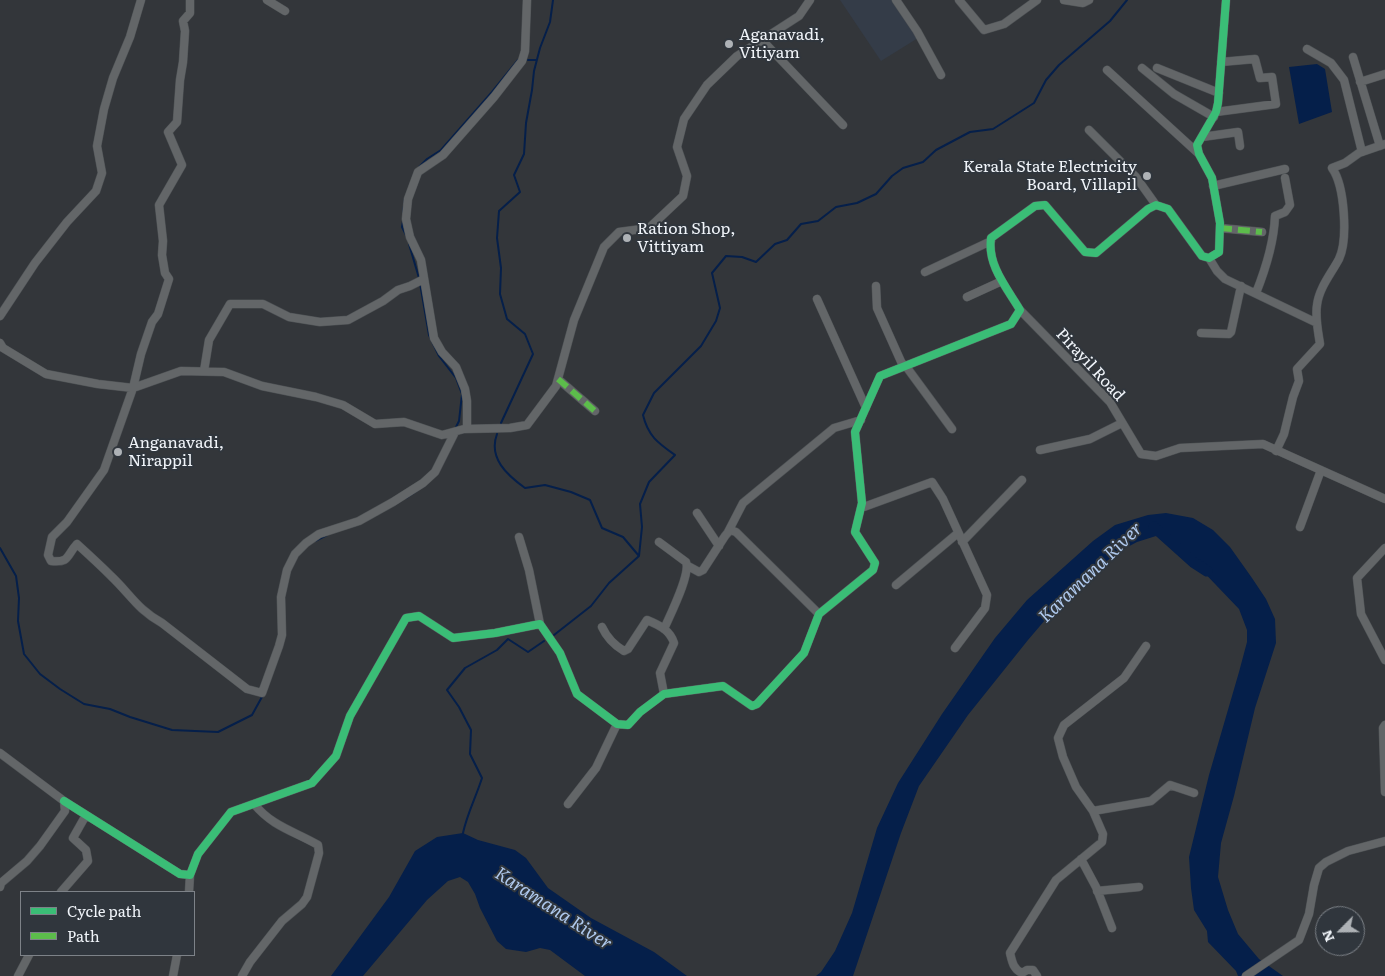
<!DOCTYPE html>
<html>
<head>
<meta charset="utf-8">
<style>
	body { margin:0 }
	#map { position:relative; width:1385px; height:976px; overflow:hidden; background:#33363a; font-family:Literata,serif }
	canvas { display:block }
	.legend { position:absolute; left:20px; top:891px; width:175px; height:65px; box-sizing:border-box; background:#30363d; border:1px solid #7d8288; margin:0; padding:6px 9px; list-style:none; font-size:15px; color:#f0f4f9 }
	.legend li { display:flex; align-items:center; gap:10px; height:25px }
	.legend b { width:25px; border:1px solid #7d8288 }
	.north { position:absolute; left:1315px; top:906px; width:50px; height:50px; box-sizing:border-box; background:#30363d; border:1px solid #7d8288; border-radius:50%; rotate:247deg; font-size:14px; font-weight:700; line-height:20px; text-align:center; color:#f0f4f9 }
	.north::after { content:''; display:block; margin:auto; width:18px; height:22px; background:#aeb2b6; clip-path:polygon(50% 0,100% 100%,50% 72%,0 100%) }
</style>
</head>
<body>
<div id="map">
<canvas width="1385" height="976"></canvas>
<ul class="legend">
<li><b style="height:6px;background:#3abd76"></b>Cycle path</li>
<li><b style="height:6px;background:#5cbc4b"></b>Path</li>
</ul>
<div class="north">N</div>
</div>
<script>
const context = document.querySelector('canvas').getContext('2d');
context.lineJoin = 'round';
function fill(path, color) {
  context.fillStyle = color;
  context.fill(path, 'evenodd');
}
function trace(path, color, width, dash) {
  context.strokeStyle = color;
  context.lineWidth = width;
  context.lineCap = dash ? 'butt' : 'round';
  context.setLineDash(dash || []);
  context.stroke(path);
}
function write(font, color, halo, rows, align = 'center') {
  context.font = font + ' Literata,serif';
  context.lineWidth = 4;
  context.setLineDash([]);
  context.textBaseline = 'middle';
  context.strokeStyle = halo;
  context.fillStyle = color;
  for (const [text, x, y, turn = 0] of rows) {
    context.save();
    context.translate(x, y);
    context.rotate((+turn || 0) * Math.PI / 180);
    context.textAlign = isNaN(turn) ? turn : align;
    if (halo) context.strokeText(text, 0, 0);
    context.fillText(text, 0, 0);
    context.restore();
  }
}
const built = new Path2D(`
	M840,0H893L918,38L881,61Z`);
const water = new Path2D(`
	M1317,64L1325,69L1332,112L1299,124L1289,67Z
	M1166,513L1193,518L1213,530L1230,547L1252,578L1266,599L1275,619L1276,643L1255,708L1234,796L1221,843L1218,877L1228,910L1238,934L1259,959L1283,976H1238L1236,971L1208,942L1207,931L1194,910L1191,888L1189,857L1209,775L1239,672L1247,642V630L1239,609L1171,538L1156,536L1137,542L1120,551L1074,586L1028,640L968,715L919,786L901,833L853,976H816L821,972L835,951L852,913L877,828L898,783L942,714L995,638L1027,600L1093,541L1115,525L1148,515Z
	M463,833L478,840L515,850L526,858L548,888L591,918L654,952L687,976H585L550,950L540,948L526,952L506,949L497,941L480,908L475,894L468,882L460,877L448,881L427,900L363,976H331L389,897L415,851L437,837Z`);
const stream = new Path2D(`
	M528,60H536
	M419,167L427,159L441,150L492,92L518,60
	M403,213L405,198
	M403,221L402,227L407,237
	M409,244L419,278
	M420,283L429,335L439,356L456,378L462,394L459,421L456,427
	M501,423L533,354L525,334L507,319L500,294L501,268L497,238L499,211L520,192L514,175L524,154L526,123L532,90L534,71L540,48L550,22L553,0
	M497,434C488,458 507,475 525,488L545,485L571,492L590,500L602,528L623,537L639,556L609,583L591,606L554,635
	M406,498L418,490
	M315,541L327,535
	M0,548L16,576L19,598L18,621L24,654L40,674L60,689L84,704L110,709L130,717L172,730L218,732L252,715L263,695
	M639,556L642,527L640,504L649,482L675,455C658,443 648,436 643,415L654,393L701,346L716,321L720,308L712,273L726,256L742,257L756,262L775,244L787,240L801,224L818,221L836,207L857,203L876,194L892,176L903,168L923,162L936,150L970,132L993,129L1034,103L1046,80L1059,65L1110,21L1127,0
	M463,833C467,814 476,797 482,778L470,754L471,730L459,707L447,690L465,668L497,650L508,639L528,652L544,641`);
const river = new Path2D(`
	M1154,527L1193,562L1207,571`);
const street = new Path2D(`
	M190,0V13L183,21L185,31L183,62L180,80L177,122L168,132L182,165L159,205L163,241L162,255L165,273L169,279L158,314L152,322L141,354L133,388L104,470L67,522L52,537L48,555L51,561C70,563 66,556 77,544C88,554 100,565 111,576C131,595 137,609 162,623L247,689L262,693L279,646L282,635L281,597L287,570L295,554L306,543L319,534L359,521L393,502L423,483L435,472L455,432
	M267,0L285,11
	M896,0L917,31L941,75
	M959,0L984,30L1004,24L1037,0
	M1064,0L1083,3L1089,0
	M762,40L843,125
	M1307,49L1331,63L1344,80L1362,152
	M1353,57L1380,146
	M1142,68L1174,94L1214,117
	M1157,68L1219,93
	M1107,70L1199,154
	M1360,82L1385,74
	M1216,112L1276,104L1272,77L1260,78L1255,59L1221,62
	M1089,130L1136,177L1156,205
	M1202,137L1238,132L1240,146
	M1213,186L1285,169
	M1220,228L1262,232
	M1209,258L1217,271L1225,279L1317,323
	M925,272L991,241
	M876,286L877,308L903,366
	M1256,293C1266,268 1274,242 1275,216L1285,212L1290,205L1285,178
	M967,297L1002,281
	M817,299L866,408
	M1020,310L1110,402L1141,454L1156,456L1180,448L1263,444L1385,499
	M0,316L35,263L67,222L96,191L102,173L97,146L104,109L113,78L130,37L141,0
	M1201,333L1229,334L1231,332L1241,286
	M0,343L3,348L46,374L98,384L133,388L181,371L224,372L262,386L316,397L343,405L375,424L404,422L442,435L464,429L510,428L527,425L556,386L574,320L604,247L619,232L649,228L683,196L687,176L677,147L684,119L707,85L737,56L799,16L810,0
	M905,365L952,429
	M204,371L209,340L230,304H263L289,317L320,322L348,320L383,301L398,290L410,286L424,279
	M558,379L595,411
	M467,429V401L465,389L456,367L442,352L434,338L421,260L410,237L406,219L408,199L418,172L443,155L494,97L522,61L525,51L527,0
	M1040,450L1090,439L1122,423
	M1276,451L1284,434L1293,397L1299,381L1297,369L1320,344C1318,331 1315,317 1317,305C1319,288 1331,274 1339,259C1348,240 1345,186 1332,168L1345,163L1359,153L1385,144
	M861,508L932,482L943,499L987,595L985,608L955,648
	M697,513L719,546
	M1300,527L1321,470
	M728,532L743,503L834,428L861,420
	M519,537L529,570L540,624
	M659,542L686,562C691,574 670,615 664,629
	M962,542L1022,480
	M1385,548L1357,578L1361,614L1385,660
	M688,566L699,572L703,570L725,536L730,530L736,532L819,614
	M896,585L958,533
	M602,627C607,638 614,645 624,651L628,649L647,620C659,625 670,630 674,643L660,673L664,694
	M1385,725L1383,728L1385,792
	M0,753L64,801L65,811L40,846L27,861L1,883L0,887
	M64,801L180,874L190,875L198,854L231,812L312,783L336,756L350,716L406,618L419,616L453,638L495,633L540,624L560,653L577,694L617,724L628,725L640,712L664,694L723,686L752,706L757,704L804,653L819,614L873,570L875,563L855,532L862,503L855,432L880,376L1011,324L1020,310C1007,288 987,265 991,238L1035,206L1045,205L1085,252L1096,253L1148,209L1156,205L1168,209L1202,256L1209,258L1219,252L1220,223L1212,178L1199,154L1197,145L1216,112L1218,103L1226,0
	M568,804L596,768L617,724
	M1093,811L1076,787L1063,757L1058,738L1064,725L1124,678L1146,646
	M1081,859L1096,887L1112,928
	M1097,891L1139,887
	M61,892L88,861L86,850L73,838L86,815
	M189,892L190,875
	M18,976L29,955
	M173,976L177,955
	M242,976L250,962L282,921L302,904L307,897L319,853L318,845C294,831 273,827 254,804
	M1037,976L1033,970H1027L1022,973C1013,969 1012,961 1010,953L1056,880L1102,842L1103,834L1093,811L1151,801L1170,785L1194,793
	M1246,976L1299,940L1309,914L1314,885L1319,868L1326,862L1348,851L1385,841`);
const quiet = new Path2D(`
	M1220,228L1262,232
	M558,379L595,411`);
const cycleway = new Path2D(`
	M64,801L180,874L190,875L198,854L231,812L312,783L336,756L350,716L406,618L419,616L453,638L495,633L540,624L560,653L577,694L617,724L628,725L640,712L664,694L723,686L752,706L757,704L804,653L819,614L873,570L875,563L855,532L862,503L855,432L880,376L1011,324L1020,310C1007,288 987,265 991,238L1035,206L1045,205L1085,252L1096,253L1148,209L1156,205L1168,209L1202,256L1209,258L1219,252L1220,223L1212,178L1199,154L1197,145L1216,112L1218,103L1226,0`);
const markers = [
	[729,44,5,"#aeb2b6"],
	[1147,176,5,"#aeb2b6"],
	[627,238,5,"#aeb2b6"],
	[118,452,5,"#aeb2b6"]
];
const poiNames = [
	["Aganavadi,",739,35],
	["Vitiyam",739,53],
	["Kerala State Electricity",1137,167,"right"],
	["Board, Villapil",1137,185,"right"],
	["Ration Shop,",637,229],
	["Vittiyam",637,247],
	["Anganavadi,",128,443],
	["Nirappil",128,461]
];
const streetNames = [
	["Pirayil Road",1090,365,47]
];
const waterNames = [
	["Karamana River",1091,573,-44],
	["Karamana River",553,909,33]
];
fill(built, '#343c48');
fill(water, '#051f4a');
trace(stream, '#051f4a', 2);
trace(river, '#051f4a', 11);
trace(street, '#4e5255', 9);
trace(street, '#636668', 8);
trace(quiet, '#5cbc4b', 6, [12, 6]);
trace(cycleway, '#3abd76', 8);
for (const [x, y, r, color] of markers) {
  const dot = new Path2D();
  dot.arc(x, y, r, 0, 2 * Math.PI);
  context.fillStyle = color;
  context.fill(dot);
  trace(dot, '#30363d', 2);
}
write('16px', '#f0f4f9', '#30363d', poiNames, 'left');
write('16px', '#f0f4f9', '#30363d', streetNames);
write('italic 18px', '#afc9ee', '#30363d', waterNames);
</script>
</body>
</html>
